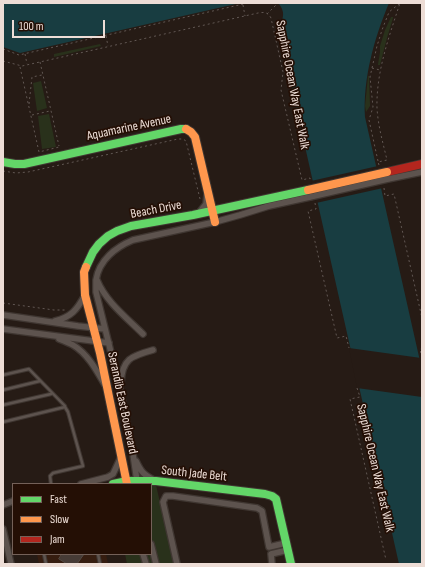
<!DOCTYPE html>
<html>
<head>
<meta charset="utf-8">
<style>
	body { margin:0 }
	#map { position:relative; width:425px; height:567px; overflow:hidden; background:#261b15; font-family:"Sofia Sans Condensed",sans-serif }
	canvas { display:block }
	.frame { position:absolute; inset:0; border:4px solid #edddd6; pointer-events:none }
	.legend { position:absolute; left:12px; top:483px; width:140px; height:72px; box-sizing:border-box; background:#240f05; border:1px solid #746159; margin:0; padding:5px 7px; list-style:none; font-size:12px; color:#edddd6 }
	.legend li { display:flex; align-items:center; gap:8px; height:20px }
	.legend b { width:20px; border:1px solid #746159 }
	.scale { position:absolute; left:12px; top:20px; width:93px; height:18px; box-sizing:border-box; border:2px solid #edddd6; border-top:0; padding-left:5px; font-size:12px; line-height:14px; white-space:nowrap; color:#edddd6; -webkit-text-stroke:3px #240f05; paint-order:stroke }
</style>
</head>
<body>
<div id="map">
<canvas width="425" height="567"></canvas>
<div class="frame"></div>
<ul class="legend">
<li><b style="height:5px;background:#63d668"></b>Fast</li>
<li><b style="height:5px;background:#ff974d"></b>Slow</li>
<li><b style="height:5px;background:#b3261e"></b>Jam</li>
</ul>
<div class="scale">100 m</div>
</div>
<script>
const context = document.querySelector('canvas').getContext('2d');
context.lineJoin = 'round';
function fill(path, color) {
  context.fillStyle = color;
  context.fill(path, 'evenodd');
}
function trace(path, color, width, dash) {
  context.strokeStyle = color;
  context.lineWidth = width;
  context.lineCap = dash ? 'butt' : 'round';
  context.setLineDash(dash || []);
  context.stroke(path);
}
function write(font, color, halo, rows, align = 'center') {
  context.font = font + ' "Sofia Sans Condensed",sans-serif';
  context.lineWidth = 3.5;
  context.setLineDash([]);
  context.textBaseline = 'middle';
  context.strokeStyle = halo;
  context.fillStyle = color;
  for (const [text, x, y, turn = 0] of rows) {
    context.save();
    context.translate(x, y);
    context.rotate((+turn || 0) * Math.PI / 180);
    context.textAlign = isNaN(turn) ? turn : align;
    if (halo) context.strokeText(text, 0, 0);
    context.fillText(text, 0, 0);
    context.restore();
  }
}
const built = new Path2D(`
	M37,554H106L108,564H39Z`);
const green = new Path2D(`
	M391,17H393V18L387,38L380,65H378V64L380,52V46L385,30Z
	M100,44L101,46L54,57V54Z
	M368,76H369L370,104V106L366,112L365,106Z
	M41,81L47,108L37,111L33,83Z
	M49,114L56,147L42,149L38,116Z
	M151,485H156L174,564H127L125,554H151Z`);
const water = new Path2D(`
	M3,3H240L20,53L3,47Z
	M278,3H389C374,39 363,78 365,117L422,370V564H399L279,31C282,19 287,13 278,3Z`);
const pier = new Path2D(`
	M378,166L383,188L316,203L311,181Z
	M349,348L421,358L422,397L357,388Z`);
const building = new Path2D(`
	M62,554H84L77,564H67L59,559Z`);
const path = new Path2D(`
	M243,5L245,16
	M267,14L278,3
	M106,36L108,46
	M3,49L19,55L248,3
	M25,54L27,64
	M3,61L22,66L258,13C264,12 268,12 271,18L283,72L281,90L302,180L310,178V181
	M40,62L59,146
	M20,67L39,152L59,147
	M372,68L380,70
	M29,104L32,77L42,75
	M32,115L50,111
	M378,161L369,120L373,107L370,77L377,46L382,30L389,12L399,4
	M379,165L378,162L387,160C383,143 378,126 377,108C376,72 389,37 400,3
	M3,171L16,173L28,172L178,139H183L186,141L200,199
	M384,188L385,196L394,194L422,318
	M315,203L316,209L308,211L337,338L346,336L349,348
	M3,303L54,310H65
	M422,358L420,349H422
	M357,388L360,397L350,399L386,560`);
const lane = new Path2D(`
	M3,375L29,369L65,406
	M3,390L40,381
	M3,405L51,394
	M3,422L65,407L68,412L83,466L53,473L50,476L51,484
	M44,554L46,564
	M98,554L100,564`);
const street = new Path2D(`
	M388,179L422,172
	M198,214L206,204L207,195
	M97,280C106,302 127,318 143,334
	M3,315L78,326L105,329
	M55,321C71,317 77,310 85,295
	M3,329L109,343
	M59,339C64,341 69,343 73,345C88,354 97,371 105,385
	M121,383C122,359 131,356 153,350
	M136,461C141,472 144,475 154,480
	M137,481L133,454L120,389L96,292C96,288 96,284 96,280C99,260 116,247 133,240L215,222L240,215L269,206L310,197
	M81,484L108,477L113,474L121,457
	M3,505L13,501
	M3,529L11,564
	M151,544L156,564
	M143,554L146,564
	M177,564L163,502L166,496H173L257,508L262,511L269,547L286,543
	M272,564L271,554L288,550`);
const fast = new Path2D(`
	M3,162L15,164H24L181,129H186
	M86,267L93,252L99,244L108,236L117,231L131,226L193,215L308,190
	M113,484L127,481H156L265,494L272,496L276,499L291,564`);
const slow = new Path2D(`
	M186,129L191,132L195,137L215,222
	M86,267L84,272L85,295L100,353L127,484`);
const jam = new Path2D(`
	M387,172L422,164`);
const streetBridge = new Path2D(`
	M310,197L388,179`);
const slowBridge = new Path2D(`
	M308,190L387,172`);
const streetNames = [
	["Sapphire Ocean Way East Walk",292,85,79],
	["Aquamarine Avenue",129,128,-12],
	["Beach Drive",156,210,-11],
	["Serandib East Boulevard",122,403,78],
	["Sapphire Ocean Way East Walk",375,468,77],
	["South Jade Belt",194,474,6]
];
fill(built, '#361d10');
fill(green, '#29311b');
fill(water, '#183d41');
fill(pier, '#261b15');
fill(building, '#463b36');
trace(building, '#544a44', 1);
trace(lane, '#3f3631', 4.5);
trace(street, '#3f3631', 8);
trace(fast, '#3f3631', 10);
trace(slow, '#3f3631', 10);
trace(jam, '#3f3631', 10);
trace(path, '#625854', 1, [2, 3]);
trace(lane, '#5d534e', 2.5);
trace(street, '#5d534e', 5.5);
trace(fast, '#63d668', 8);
trace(slow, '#ff974d', 8);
trace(jam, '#b3261e', 8);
trace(streetBridge, '#3f3631', 8, []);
trace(slowBridge, '#3f3631', 10, []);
trace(streetBridge, '#5d534e', 5.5);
trace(slowBridge, '#ff974d', 8);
write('13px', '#edddd6', '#240f05', streetNames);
</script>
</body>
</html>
